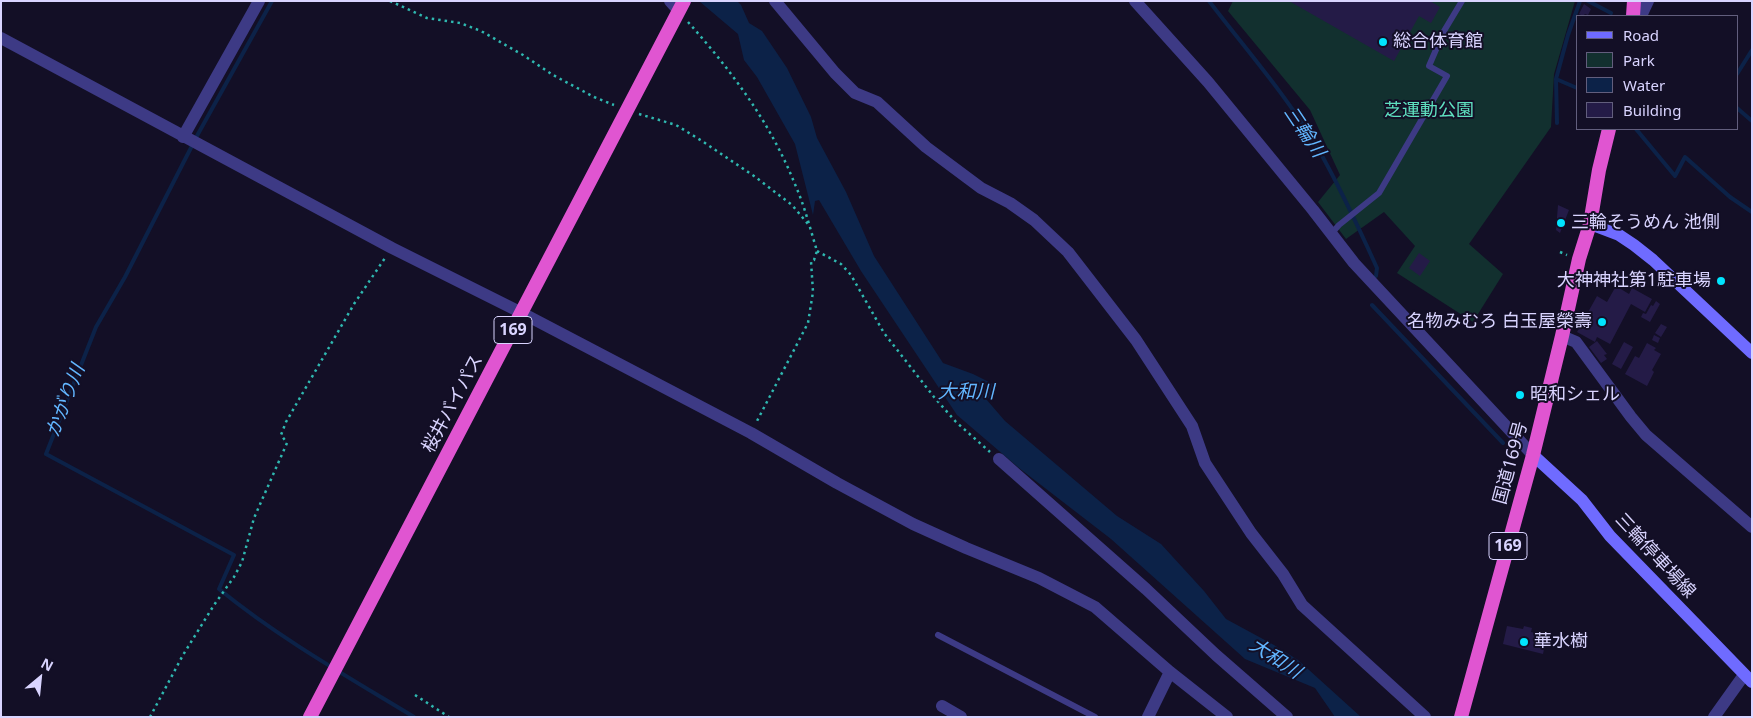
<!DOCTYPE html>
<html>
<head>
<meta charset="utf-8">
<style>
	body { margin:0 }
	#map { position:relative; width:1753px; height:718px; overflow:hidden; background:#130f26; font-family:"Noto Sans",sans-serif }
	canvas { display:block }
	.frame { position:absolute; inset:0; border:2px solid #d9d4ff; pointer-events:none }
	.legend { position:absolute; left:1576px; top:15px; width:162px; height:115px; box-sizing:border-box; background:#130f26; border:1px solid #625e7d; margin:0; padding:6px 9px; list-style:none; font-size:15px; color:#d9d4ff }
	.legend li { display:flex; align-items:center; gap:10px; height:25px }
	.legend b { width:25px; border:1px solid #625e7d }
	.north { position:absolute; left:15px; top:653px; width:50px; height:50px; -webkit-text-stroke:4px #130f26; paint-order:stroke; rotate:28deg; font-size:14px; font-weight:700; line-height:20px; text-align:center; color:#d9d4ff }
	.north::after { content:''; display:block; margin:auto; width:18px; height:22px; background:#d9d4ff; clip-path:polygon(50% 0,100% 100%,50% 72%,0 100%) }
</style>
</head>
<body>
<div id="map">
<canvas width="1753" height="718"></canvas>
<div class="frame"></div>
<ul class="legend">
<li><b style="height:6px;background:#6f6bff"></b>Road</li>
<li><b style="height:14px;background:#12302f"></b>Park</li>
<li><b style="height:14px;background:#0c2248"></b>Water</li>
<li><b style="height:14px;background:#241b47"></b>Building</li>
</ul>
<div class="north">N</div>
</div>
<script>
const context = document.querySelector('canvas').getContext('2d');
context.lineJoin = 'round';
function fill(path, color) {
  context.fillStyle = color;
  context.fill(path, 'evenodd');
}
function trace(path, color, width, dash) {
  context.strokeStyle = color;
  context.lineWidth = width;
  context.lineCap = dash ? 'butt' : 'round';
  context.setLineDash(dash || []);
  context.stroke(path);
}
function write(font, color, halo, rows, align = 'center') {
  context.font = font + ' "Noto Sans","Noto Sans JP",sans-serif';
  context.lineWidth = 4;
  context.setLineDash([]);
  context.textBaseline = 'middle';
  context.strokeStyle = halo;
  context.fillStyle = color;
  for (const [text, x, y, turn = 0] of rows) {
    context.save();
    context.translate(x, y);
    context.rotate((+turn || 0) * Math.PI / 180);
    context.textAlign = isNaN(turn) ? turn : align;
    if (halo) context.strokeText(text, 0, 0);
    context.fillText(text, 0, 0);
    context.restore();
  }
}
const green = new Path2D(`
	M1233,1H1575L1554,74L1551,127L1469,244L1503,274L1473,322L1397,273L1415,246L1384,212L1346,239L1318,202L1340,175L1310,110L1228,11Z`);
const water = new Path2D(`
	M699,1H737L741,5L749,23L762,31L787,68L811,117L817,138L846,192L874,256L943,363L973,374L993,384V397L986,399L1005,421L1117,516L1161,544L1204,591L1226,619L1274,645L1298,660L1361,717H1335L1315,688L1245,659L1111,539L1019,468L957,415L861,271L819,200L815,201L813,215L795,144L757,77L744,60L738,34Z`);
const stream = new Path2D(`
	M272,1L198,134L125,277L96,327L46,454L234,555L219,589C279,638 348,677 414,717
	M1209,1C1244,47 1286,95 1316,145C1339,185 1358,226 1377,268L1376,276
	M1588,1L1611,13
	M1737,74L1752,50
	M1556,79L1577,88
	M1737,108L1752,121
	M1557,123L1556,79L1568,35L1580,1
	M1636,129L1675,176L1685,157L1730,197L1752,212
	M1372,305L1503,443`);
const building = new Path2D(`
	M1289,1H1430L1440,7L1431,23L1419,16L1394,61Z
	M1584,4L1591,9L1588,15L1585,14L1583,16L1579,14Z
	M1558,205L1569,210L1560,233L1556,230Z
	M1419,253L1430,261L1420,276L1409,268Z
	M1616,286L1629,294L1632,288L1652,299L1645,312L1631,304L1610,344L1597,337L1595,342L1577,332L1597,296L1607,302Z
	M1656,301L1660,304L1650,322L1641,317L1643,313L1646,314L1651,305L1653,306Z
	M1661,324L1667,327L1661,337L1655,333Z
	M1654,335L1660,338L1658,343L1652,340Z
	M1597,341L1607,354L1604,355L1607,359L1601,363L1589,347Z
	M1624,342L1633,347L1621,369L1612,364Z
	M1647,343L1656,348L1654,350L1661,354L1652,370L1654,372L1647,386L1625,374L1635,356L1639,358Z
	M1507,626L1523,629L1524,626L1532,628L1531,632L1540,634L1539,637L1546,639L1543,654L1503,644Z`);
const path = new Path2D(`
	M390,1L427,18L460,23L481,31L523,55L553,75L594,97L614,105
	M688,22C730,69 770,122 794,182C804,204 810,228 817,251L814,260L811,261L813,292L808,323L757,421
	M639,114L676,125L702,141L754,176L792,205L808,224
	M817,251L841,264L851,275L884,333L934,397L956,422L990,452
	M1560,252L1567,255
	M415,695L449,717
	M150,717L183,655L214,605L234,577L242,562L254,518L287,443L281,435L286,422L354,304L385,258`);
const service = new Path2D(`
	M1331,234L1339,225L1379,193L1447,76L1429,66L1444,31L1462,1
	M938,635L1095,717`);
const minor = new Path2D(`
	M670,1L679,11
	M775,1L835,73L855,93L877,102L926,147L981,188L1010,203L1034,220L1068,252L1136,340L1192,426L1205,463L1251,533L1283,574L1302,605L1425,717
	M1641,16L1648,1
	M1,38L392,248L522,313L751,433L837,483L913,524L966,548L1039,578L1095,607L1170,672L1227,717
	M183,137L259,1
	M1562,336L1576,342L1631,417L1646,435L1752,527
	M999,459L1146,589L1216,655L1287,717
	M942,706L961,717
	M1148,717L1170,672
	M1714,717L1744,675`);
const tertiary = new Path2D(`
	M1135,1L1208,82L1313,210L1354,263L1533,455`);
const secondary = new Path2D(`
	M1590,224L1619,235L1634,245L1653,260L1752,353
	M1533,455L1582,500L1610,536L1752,682`);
const trunk = new Path2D(`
	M1633,16L1634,1
	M310,717L684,1
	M1461,717L1533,455L1562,336L1579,259L1590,224L1599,170L1609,129`);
const markers = [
	[1383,42,5,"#00e5ff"],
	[1561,223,5,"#00e5ff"],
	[1721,281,5,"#00e5ff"],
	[1602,322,5,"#00e5ff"],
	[1520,395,5,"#00e5ff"],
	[1524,642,5,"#00e5ff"]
];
const shields = [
	[513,330,38],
	[1508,546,38]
];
const shieldNames = [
	["169",513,330],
	["169",1508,546]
];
const poiNames = [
	["総合体育館",1393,42],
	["三輪そうめん 池側",1571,223],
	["大神神社第1駐車場",1711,281,"right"],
	["名物みむろ 白玉屋榮壽",1592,322,"right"],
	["昭和シェル",1530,395],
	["華水樹",1534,642]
];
const parkNames = [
	["芝運動公園",1429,111]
];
const streetNames = [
	["桜井バイパス",453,404,-62],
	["国道169号",1511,463,-75],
	["三輪停車場線",1655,556,47]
];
const waterNames = [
	["三輪川",1304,132,56],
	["大和川",966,393],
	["かがり川",66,401,-69],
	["大和川",1275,659,33]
];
fill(green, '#12302f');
fill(water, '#0c2248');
trace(stream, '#0c2248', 4);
fill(building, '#241b47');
trace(path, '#2fb8b0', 2.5, [2.5, 4]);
trace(service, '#3d3a85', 6);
trace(minor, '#3d3a85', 12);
trace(tertiary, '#3d3a85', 12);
trace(secondary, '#6f6bff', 12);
trace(trunk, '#e055d1', 14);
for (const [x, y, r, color] of markers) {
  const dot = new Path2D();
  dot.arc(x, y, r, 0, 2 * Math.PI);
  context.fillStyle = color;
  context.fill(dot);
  trace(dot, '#130f26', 2);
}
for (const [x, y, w] of shields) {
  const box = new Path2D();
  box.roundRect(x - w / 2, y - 13.5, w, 27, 4);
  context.fillStyle = '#130f26';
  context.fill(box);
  trace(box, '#d9d4ff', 1);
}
write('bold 16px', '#d9d4ff', null, shieldNames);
write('18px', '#d9d4ff', '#130f26', poiNames, 'left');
write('18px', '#5fe0c0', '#130f26', parkNames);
write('18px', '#d9d4ff', '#130f26', streetNames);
write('italic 19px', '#62b6ff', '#130f26', waterNames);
</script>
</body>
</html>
